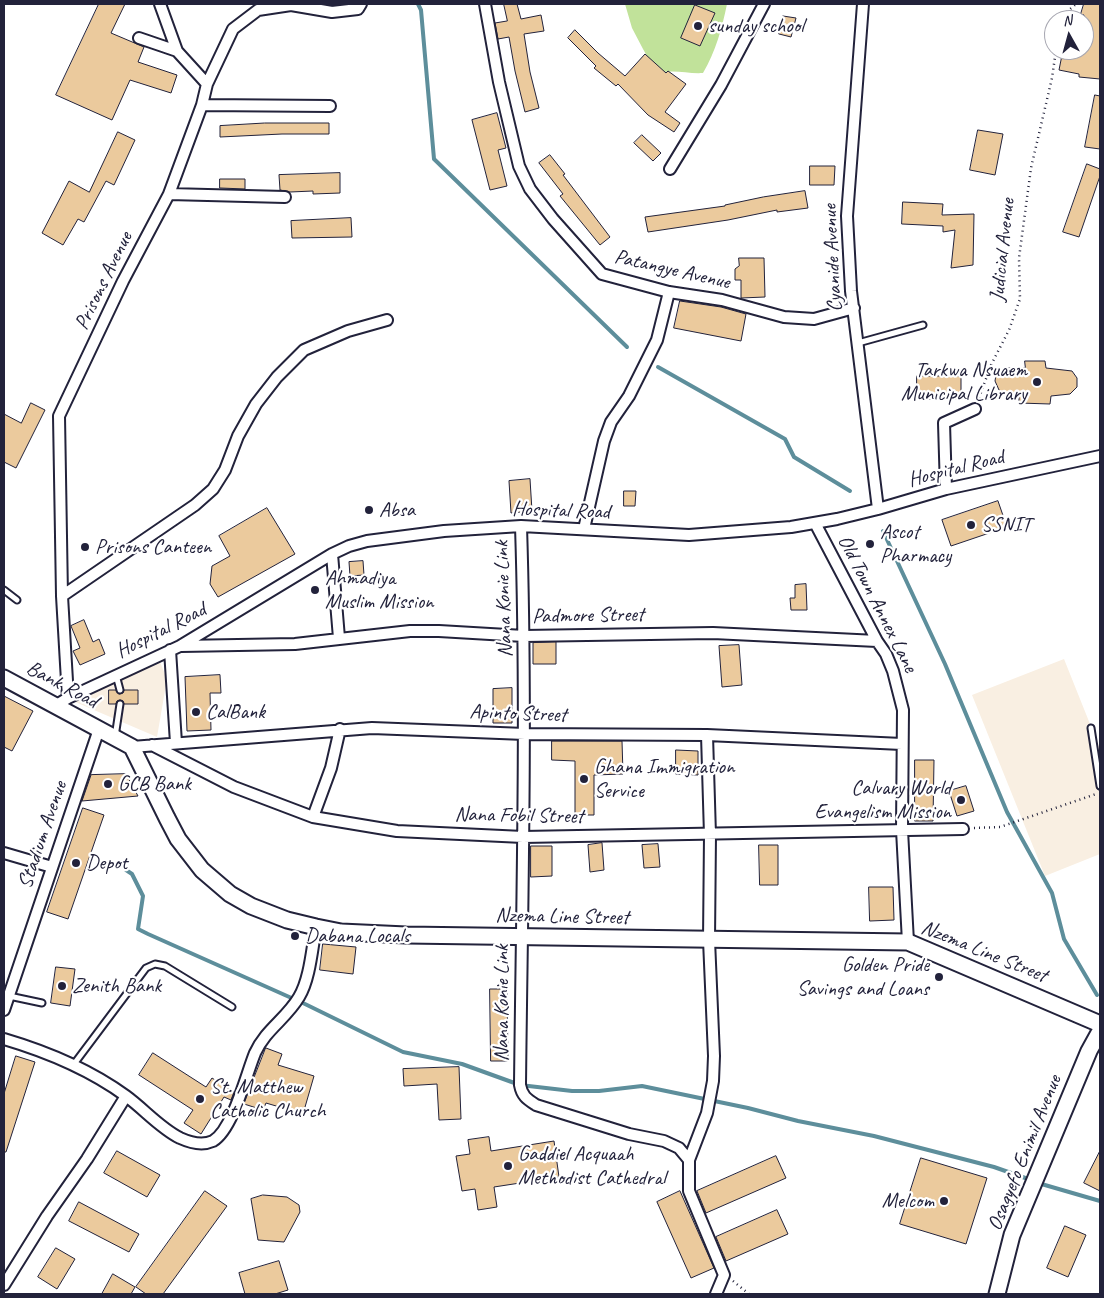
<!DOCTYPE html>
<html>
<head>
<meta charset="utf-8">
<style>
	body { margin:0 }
	#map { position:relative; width:1104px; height:1298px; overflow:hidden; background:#fff; font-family:Caveat,sans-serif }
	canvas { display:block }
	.frame { position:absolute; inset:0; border:5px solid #22223b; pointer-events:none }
	.north { position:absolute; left:1044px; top:10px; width:50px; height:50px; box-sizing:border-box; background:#fff; border:1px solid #a7a7b1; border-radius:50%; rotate:353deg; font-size:14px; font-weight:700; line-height:20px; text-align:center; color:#22223b }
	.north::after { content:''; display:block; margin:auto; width:18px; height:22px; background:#22223b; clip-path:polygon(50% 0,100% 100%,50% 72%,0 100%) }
</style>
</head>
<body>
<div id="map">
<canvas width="1104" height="1298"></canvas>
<div class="frame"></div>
<div class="north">N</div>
</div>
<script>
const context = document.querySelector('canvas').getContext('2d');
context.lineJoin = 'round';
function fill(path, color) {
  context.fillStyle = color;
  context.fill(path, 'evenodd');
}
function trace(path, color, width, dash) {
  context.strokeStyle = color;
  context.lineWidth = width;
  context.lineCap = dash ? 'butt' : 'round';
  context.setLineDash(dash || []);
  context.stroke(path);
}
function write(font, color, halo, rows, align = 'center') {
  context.font = font + ' Caveat,sans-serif';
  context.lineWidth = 4.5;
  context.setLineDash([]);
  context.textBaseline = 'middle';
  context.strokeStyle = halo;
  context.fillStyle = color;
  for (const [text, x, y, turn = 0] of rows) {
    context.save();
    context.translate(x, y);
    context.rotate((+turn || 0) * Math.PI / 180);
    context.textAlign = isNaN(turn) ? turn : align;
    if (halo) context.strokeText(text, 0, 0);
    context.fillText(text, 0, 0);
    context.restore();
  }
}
const built = new Path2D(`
	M1064,659L1100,749V854L1045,876L972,695Z
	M160,662L167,679L157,737L73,701Z`);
const green = new Path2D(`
	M625,4H727C722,28 716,51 703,73C690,74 677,70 664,72L651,63L643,49L632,28Z`);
const stream = new Path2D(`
	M418,4L421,10L434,159L627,347
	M658,367L785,439L794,457L850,491
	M883,531L945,664L1007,812L1052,893L1064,939L1097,995
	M126,870L132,874L143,896L138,929L148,934L305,1004L403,1052L462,1064L520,1085L572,1091H599L642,1086L748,1108L798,1121L874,1136L994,1167L1031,1180
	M1038,1183L1100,1201`);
const building = new Path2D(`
	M99,4H125L111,33L144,47L138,62L177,75L171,93L130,80L112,120L56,95Z
	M504,4H517L521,19L541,15L544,31L524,34L530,72L539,108L525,112L515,71L509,37L498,39L495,23L507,21Z
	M1084,4H1100V79L1079,77V74L1059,70L1063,50H1084V15L1081,14Z
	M695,5L715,13L700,46L681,38Z
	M783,16L796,18L791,37L779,34Z
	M575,30L598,53L625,76L645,54L666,73L668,71L686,84L665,112L680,123L674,132L648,115L618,84L616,86L594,68L596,66L568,38Z
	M1095,95L1100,96V149L1085,147Z
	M497,113L506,148L498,150L507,186L490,190L472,120Z
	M265,123H329V134H282L220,137V126Z
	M978,130L1003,134L995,175L970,170Z
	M118,132L135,140L114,185L106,181L84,222L78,219L63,245L42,233L69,181L89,192Z
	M642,135L661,153L653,161L634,143Z
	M550,155L565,174L563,175L610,237L600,245L560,196L563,194L539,163Z
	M1087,164L1100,169V176L1079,237L1063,232Z
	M810,166H835L834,185H810Z
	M340,173V193L313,194V191L290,192L280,190L279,175Z
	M220,179H245V189L220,188Z
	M805,191L808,208L777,212V210L728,220L648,232L645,217L725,206V205L763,197Z
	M903,202L943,204L942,215L974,214L973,265L951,268L955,230L943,232V226L902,224Z
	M351,218L352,237L292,238L291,221Z
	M739,258H764L765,297L741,298V280H735V269L739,266Z
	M680,301L721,307L746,314L741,341L674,328Z
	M1025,361H1045L1046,368L1072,371L1077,378V387L1070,394L1051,396L1050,404L1019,403V396L1003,393L999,390L995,381L996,375L1004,368H1025Z
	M917,376H961V399H917Z
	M31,403L45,410L16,468L4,462V414L21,423Z
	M530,479L532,511L511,513L509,481Z
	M624,491H636L635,506H624Z
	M998,501L1007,527L951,546L942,520Z
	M267,508L295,554L218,597L210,584L212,566L230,556L219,536Z
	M363,561L364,575L350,576L349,562Z
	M806,584L807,610H791L790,598H795V585Z
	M84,620L93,642L99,639L105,654L80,665L73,651L80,648L71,626Z
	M556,642V664H533V643Z
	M739,645L742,685L722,687L719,646Z
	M220,675L221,693H210L211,730L187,731L185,677Z
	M512,688V723H493V689Z
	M109,690H116L119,694L123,693L124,690H138V704H124L123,701L120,700L117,701L116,704H109Z
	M4,696L33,711L12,751L4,747Z
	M552,741H622L623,774L594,775V815H575V761L552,760Z
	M676,750L698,751V775L676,774Z
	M915,760H934L933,821H915Z
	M126,774L138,796L82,801L91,775Z
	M966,786L974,811L957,816L949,791Z
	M83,808L104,815L68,919L47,912Z
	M602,843L604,870L590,872L588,845Z
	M658,844L660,867L644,868L642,845Z
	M759,845H778V885H760Z
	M531,846H552V876L531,877Z
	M869,887H893L894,920L870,921Z
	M323,944L356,947L353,974L320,970Z
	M56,967L75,969L70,1006L51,1003Z
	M490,989H507L508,1061H491Z
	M266,1048L282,1054L278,1065L314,1076L303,1114L266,1103L263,1110L244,1104Z
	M153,1053L206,1087L212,1078L234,1092L231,1100L224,1097L201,1134L184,1123L193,1110L139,1075Z
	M16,1056L35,1062L6,1152H4V1094Z
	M459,1067L461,1119L439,1120L437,1084L404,1086L403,1069Z
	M489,1137L491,1151L554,1141L559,1177L494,1187L497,1207L478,1210L475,1189L462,1191L456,1156L470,1154L468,1140Z
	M117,1151L160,1175L147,1197L104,1173Z
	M1100,1151V1191L1084,1183Z
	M776,1156L786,1178L706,1213L697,1191Z
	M921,1158L987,1178L966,1244L900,1224Z
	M205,1191L227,1206L163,1294H146L136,1287Z
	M680,1191L714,1268L691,1278L657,1202Z
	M263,1195L287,1197L299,1205L300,1212L284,1242L258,1240L251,1199Z
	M79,1202L139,1234L129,1252L69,1221Z
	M777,1210L788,1234L726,1261L716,1237Z
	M1065,1226L1086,1235L1068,1277L1047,1268Z
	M56,1248L75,1259L57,1289L38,1277Z
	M279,1261L288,1290L275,1294H245L239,1273Z
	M113,1274L135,1287L131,1294H102Z`);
const path = new Path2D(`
	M1062,20V16L1076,4
	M979,398L991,365L1009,330L1020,299L1019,258L1031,168L1052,78L1056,50
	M974,828L1000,827L1096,794
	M733,1281L749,1294`);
const lane = new Path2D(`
	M858,343L923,325
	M4,590L17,600
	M116,675L120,690
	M1091,728L1100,786
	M115,737L120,704
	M9,996L42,1003
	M74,1064L146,968L155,964L165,966L232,1007`);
const street = new Path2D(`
	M160,4L177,51L207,84
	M485,4L499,82L519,166L530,189L553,219L602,274L669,292L722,300L784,317L814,319L854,308
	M863,4L847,216L851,291L878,509
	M139,38L177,51
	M202,105L330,106
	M670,169L721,85L764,4
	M169,194L285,197
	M946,489L944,423L975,409
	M815,523L877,641L886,654L893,671L903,710L902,830L908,942
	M521,526C527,712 522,899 520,1085C522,1096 527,1099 536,1105L629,1134L664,1141L679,1148L689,1160V1191L724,1275L716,1294
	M584,529L604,441L611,422L629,396L657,340L669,292
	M332,554L339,638
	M62,596L195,505L213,489L225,470L238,436L256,404L277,377L304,350L348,331L387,320
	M181,646L295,644L410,631H439L524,636L713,633L877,641
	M170,650L176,743
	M68,698L62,596L59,416L123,281L169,194L202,105L207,84L233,29L258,10L291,5L332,12L358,9L361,4
	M55,706L68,698L180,646L332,554L349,546L367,541L444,531L521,526L689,535L791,527L837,519L878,509L946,489L1100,456
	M152,745L234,787L313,817L397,831L523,837L963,829
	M132,747L372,728L525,734L707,735L902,744
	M313,817L331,768L340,729
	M4,853L52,867
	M4,1010L99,729
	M4,1039C48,1052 89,1069 126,1096C145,1110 160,1128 180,1138C191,1143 202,1146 213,1141C233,1129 246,1075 255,1053C266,1029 286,1019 299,997C310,979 312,948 316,927
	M689,1160L707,1113L713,1081L714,1056L709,940L710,835L707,735
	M4,1285L47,1216L87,1159L126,1096`);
const secondary = new Path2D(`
	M4,678L132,747L167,818L178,839L202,870L230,894L251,906L287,920L316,927L341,932L406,935L908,942L1100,1024
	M997,1294L1012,1235L1089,1051L1100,1031`);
const markers = [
	[698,26,5,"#22223b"],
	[1037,382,5,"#22223b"],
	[369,510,5,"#22223b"],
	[971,525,5,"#22223b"],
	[870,544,5,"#22223b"],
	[85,547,5,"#22223b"],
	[315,590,5,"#22223b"],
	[196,712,5,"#22223b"],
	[584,779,5,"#22223b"],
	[108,784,5,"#22223b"],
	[961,800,5,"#22223b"],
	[76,863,5,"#22223b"],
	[295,936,5,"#22223b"],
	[939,977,5,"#22223b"],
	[62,986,5,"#22223b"],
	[200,1099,5,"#22223b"],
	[508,1166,5,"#22223b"],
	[944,1201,5,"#22223b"]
];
const poiNames = [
	["sunday school",708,26],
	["Tarkwa Nsuaem",1027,370,"right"],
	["Municipal Library",1027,394,"right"],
	["Absa",379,510],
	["SSNIT",981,525],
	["Ascot",880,532],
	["Pharmacy",880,556],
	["Prisons Canteen",95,547],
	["Ahmadiya",325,578],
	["Muslim Mission",325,602],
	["CalBank",206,712],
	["Ghana Immigration",594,767],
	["Service",594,791],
	["GCB Bank",118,784],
	["Calvary World",951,788,"right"],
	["Evangelism Mission",951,812,"right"],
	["Depot",86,863],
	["Dabana Locals",305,936],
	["Golden Pride",929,965,"right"],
	["Savings and Loans",929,989,"right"],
	["Zenith Bank",72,986],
	["St. Matthew",210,1087],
	["Catholic Church",210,1111],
	["Gaddiel Acquaah",518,1154],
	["Methodist Cathedral",518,1178],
	["Melcom",934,1201,"right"]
];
const streetNames = [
	["Judicial Avenue",1003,250,-84],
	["Cyanide Avenue",833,258,-93],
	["Patangye Avenue",672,270,13],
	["Prisons Avenue",104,281,-64],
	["Hospital Road",956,469,-14],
	["Hospital Road",561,511,2],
	["Nana Konie Link",504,599,-92],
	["Old Town Annex Lane",877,604,63],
	["Padmore Street",588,616,-1],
	["Hospital Road",161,631,-27],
	["Bank Road",62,685,28],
	["Apinto Street",518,714,2],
	["Nana Fobil Street",519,816,1],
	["Stadium Avenue",43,835,-71],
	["Nzema Line Street",562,917,1],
	["Nzema Line Street",984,952,22],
	["Nana Konie Link",502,1003,-90],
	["Osagyefo Enimil Avenue",1025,1153,-68]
];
fill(built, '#f9efe2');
fill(green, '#c1e29a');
trace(stream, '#5d8e9b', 4);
fill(building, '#ebca9d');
trace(building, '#22223b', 1);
trace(lane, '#22223b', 9);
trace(street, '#22223b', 14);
trace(secondary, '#22223b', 19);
trace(path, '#22223b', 2.5, [1, 4]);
trace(lane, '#fff', 5);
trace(street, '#fff', 10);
trace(secondary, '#fff', 15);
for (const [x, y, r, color] of markers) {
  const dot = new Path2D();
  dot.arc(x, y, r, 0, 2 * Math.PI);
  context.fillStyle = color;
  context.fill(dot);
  trace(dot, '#fff', 2);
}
write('21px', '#22223b', '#fff', poiNames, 'left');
write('21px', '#22223b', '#fff', streetNames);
</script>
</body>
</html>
